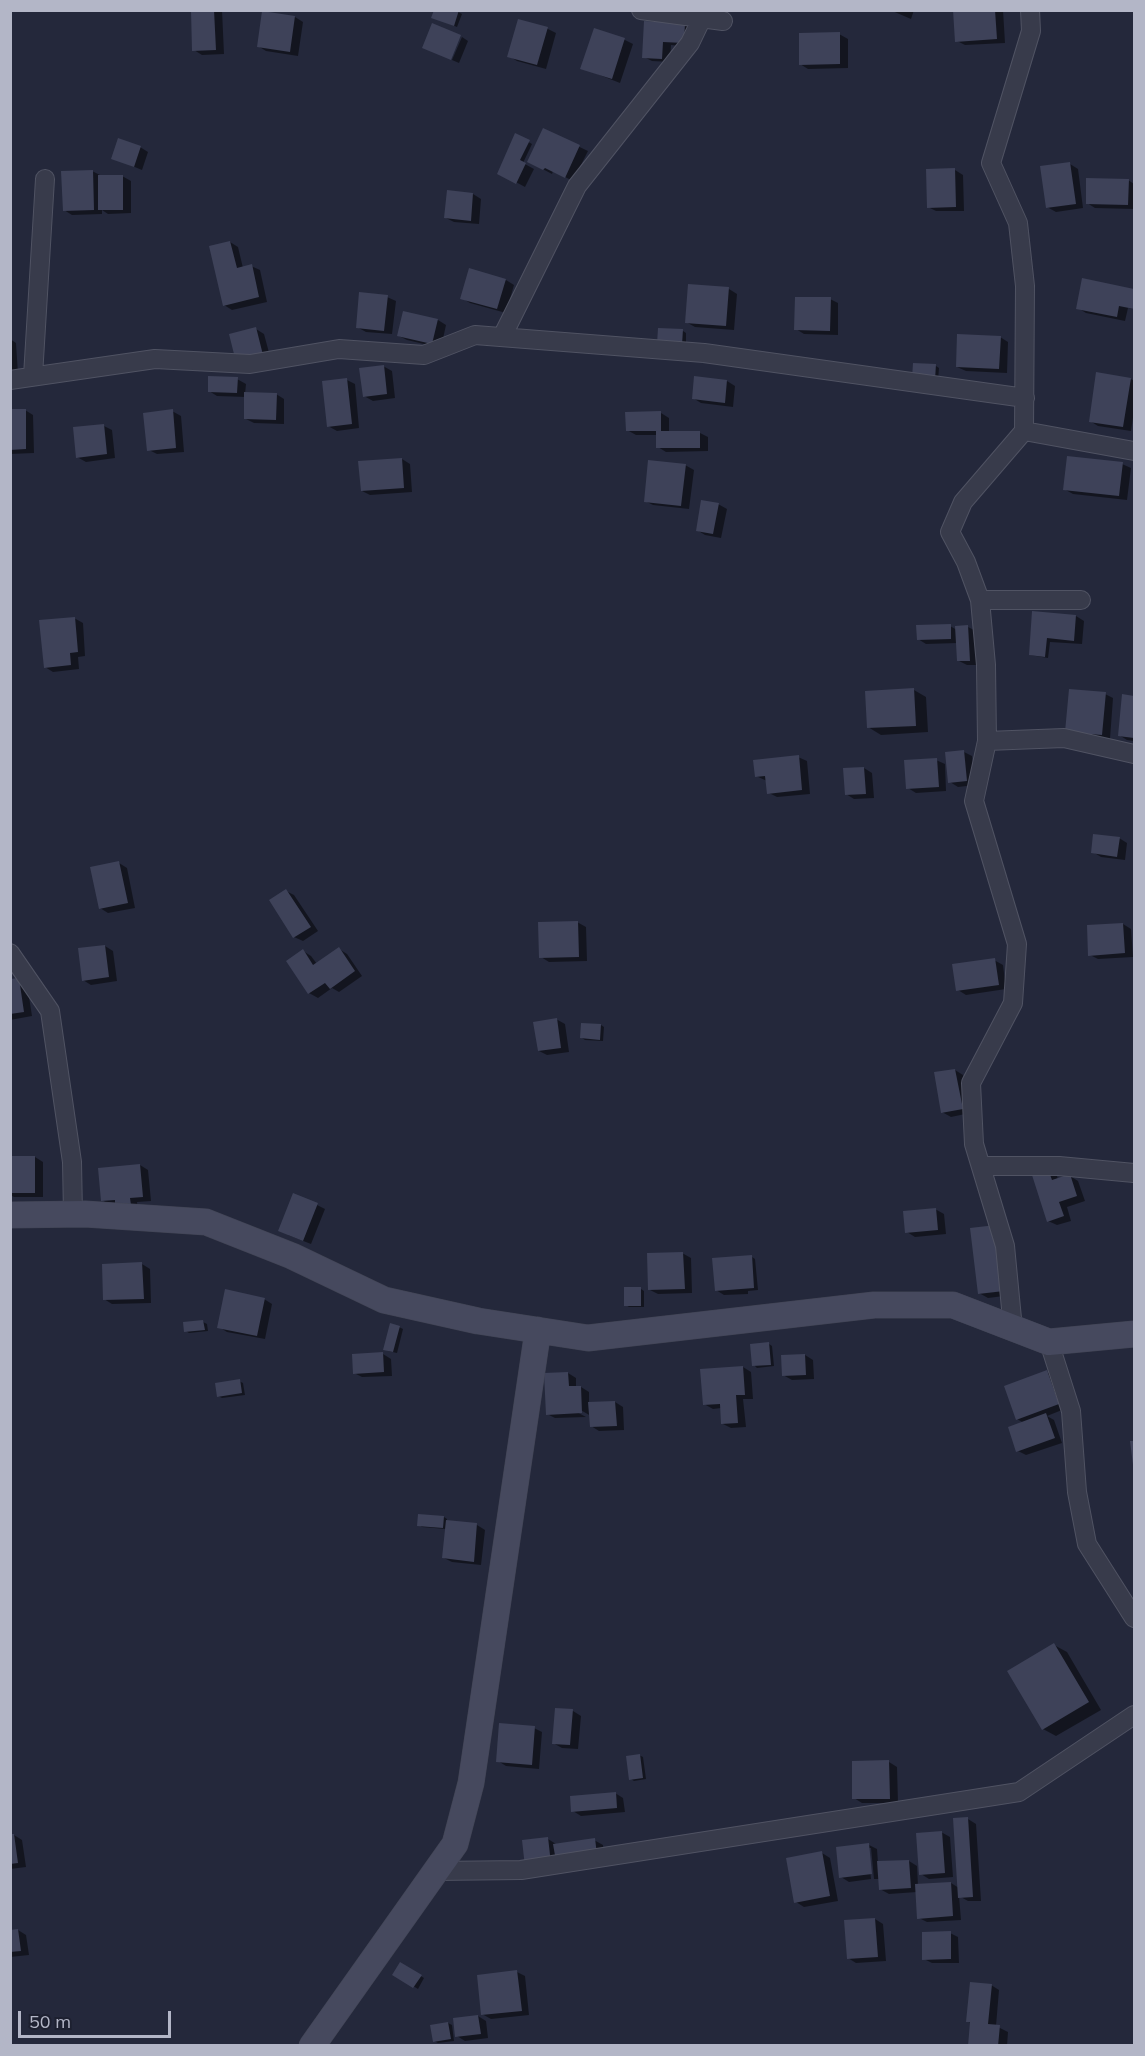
<!DOCTYPE html>
<html>
<head>
<meta charset="utf-8">
<style>
	body { margin:0 }
	#map { position:relative; width:1145px; height:2056px; overflow:hidden; background:#24283b; font-family:Mulish,sans-serif }
	canvas { display:block }
	.frame { position:absolute; inset:0; border:12px solid #b3b6c7; pointer-events:none }
	.scale { position:absolute; left:18px; top:2011px; width:153px; height:27px; box-sizing:border-box; border:3px solid #b3b6c7; border-top:0; padding-left:8px; font-size:18px; line-height:21px; white-space:nowrap; color:#b3b6c7; -webkit-text-stroke:4px #1d2030; paint-order:stroke }
</style>
</head>
<body>
<div id="map">
<canvas width="1145" height="2056"></canvas>
<div class="frame"></div>
<div class="scale">50 m</div>
</div>
<script>
const context = document.querySelector('canvas').getContext('2d');
context.lineJoin = 'round';
function fill(path, color) {
  context.fillStyle = color;
  context.fill(path, 'evenodd');
}
function trace(path, color, width, dash) {
  context.strokeStyle = color;
  context.lineWidth = width;
  context.lineCap = dash ? 'butt' : 'round';
  context.setLineDash(dash || []);
  context.stroke(path);
}
const shadow = new Path2D(`
	M192,10H222L224,54L202,55L194,50Z
	M890,10H914L911,19Z
	M955,10H1003L1005,43L965,45L957,41Z
	M458,12L462,14L457,27L437,19Z
	M263,13L295,17L303,22L298,56L266,51L258,46Z
	M519,21L548,29L556,33L546,69L517,61L509,56Z
	M685,24L693,29L692,47L671,45L670,62L652,61L644,57Z
	M595,30L625,40L633,44L620,83L582,68Z
	M839,34L848,39V68L808,69L800,64Z
	M462,37L468,41L459,63L452,60Z
	M544,130L588,151L573,181L553,171L552,174L537,166Z
	M516,135L532,144L523,163L534,169L525,187L499,173Z
	M140,147L148,152L142,170L113,158Z
	M1070,164L1078,169L1083,208L1056,212L1047,207Z
	M955,170L963,175L964,211H936L928,207Z
	M92,171L102,176H122L131,181V213L108,214L102,210V214L72,215L64,210Z
	M1128,180L1134,184V209L1095,208L1087,203Z
	M448,192L473,194L481,199L479,224L454,222L446,218Z
	M230,242L238,247L243,268L251,266L260,270L267,302L232,310L224,305Z
	M1084,279L1134,290V309L1128,308L1125,321L1086,313L1078,308Z
	M506,280L514,285L506,313L470,303L462,298Z
	M729,289L737,294L734,330L695,327L686,322Z
	M387,297L396,301L392,334L366,332L357,327Z
	M830,299L838,303V335L804,334L796,329Z
	M405,313L438,320L446,325L441,348L407,340L399,336Z
	M256,329L264,334L271,360L246,366Z
	M683,331L686,333V346L662,345Z
	M1000,337L1008,342L1007,373L966,371L957,367Z
	M10,339L16,343L18,374L10,375Z
	M383,366L392,371L395,398L373,401L364,396Z
	M936,366L939,368L938,381L917,379Z
	M696,378L727,381L735,386L733,407L701,403L693,398Z
	M237,379L246,384L245,394H276L284,399V424L254,423L246,419V397L217,396L209,391Z
	M1131,379L1134,381V411L1131,431L1098,426L1090,421Z
	M347,380L355,384L359,428L337,431L328,426Z
	M10,410H25L33,415L34,453L10,454Z
	M172,411L181,416L184,452L157,454L149,450Z
	M661,413L669,418V433H700L708,437V451L666,452L658,447V435H636L627,430Z
	M104,426L112,430L115,458L86,462L77,457Z
	M402,459L410,464L412,492L370,495L362,491Z
	M1122,464L1131,468L1127,500L1073,494L1064,489Z
	M685,465L694,470L689,509L653,505L645,501Z
	M718,504L727,509L721,538L705,535L697,530Z
	M1033,613L1076,616L1084,621L1082,644L1050,642L1048,658L1030,655Z
	M74,618L83,623L85,656L78,657L79,669L53,672L45,667Z
	M950,626L957,630L968,627L976,631L978,665H967L959,661L958,643L926,644L918,639Z
	M914,690L926,697L928,732L881,735L868,727Z
	M1105,694L1113,698L1110,739L1075,736Z
	M1123,696L1134,697V741L1127,740L1119,735Z
	M964,752L972,756L975,785L958,787L950,782Z
	M798,757L807,761L810,794L777,797L769,793L767,781L756,776Z
	M936,760L945,764L946,791L916,793L908,788Z
	M864,768L872,773L874,798L854,799L846,794L844,770Z
	M1119,838L1127,843L1125,860L1101,857L1093,852Z
	M119,863L127,868L135,908L108,913L100,908Z
	M286,891L294,895L318,931L303,941L294,937Z
	M577,922L586,927L587,961L549,962L541,957Z
	M1123,924L1131,929L1133,957L1098,959L1090,955L1088,926Z
	M105,946L113,951L117,981L91,985L83,980Z
	M339,949L347,954L362,976L339,992L332,988L318,998L309,993L303,951L311,956L317,964Z
	M994,960L1003,965L1006,989L966,995L958,990Z
	M10,981L27,984L32,1016L10,1020Z
	M556,1019L565,1024L569,1052L547,1055L539,1051Z
	M601,1025L604,1027L603,1041L585,1040L582,1038Z
	M955,1070L963,1075L970,1113L951,1117L942,1112Z
	M10,1157H35L43,1162V1197H14L10,1195Z
	M140,1165L148,1170L151,1201L137,1202L138,1209L110,1205L102,1200Z
	M1048,1171L1057,1176L1058,1180L1070,1176L1078,1181L1085,1201L1067,1207L1071,1221L1057,1225L1048,1221Z
	M317,1205L325,1209L311,1244L288,1235Z
	M935,1209L944,1214L946,1234L915,1237L907,1232Z
	M972,1230L1012,1295L988,1298L979,1293Z
	M682,1253L691,1258L692,1293L658,1294L650,1290Z
	M752,1257L755,1259L758,1290L748,1291V1294L724,1295L716,1290Z
	M142,1264L150,1269L151,1303L112,1304L104,1299Z
	M641,1289L644,1291V1307H629L626,1305Z
	M264,1299L272,1304L265,1339L227,1332L219,1327Z
	M203,1322L207,1324L208,1331L189,1333L186,1331Z
	M399,1327L403,1329L397,1353L388,1351L385,1349Z
	M769,1344L772,1346L774,1366L757,1368L754,1365Z
	M383,1354L391,1359L392,1376L362,1377L354,1373Z
	M805,1355L813,1360L814,1379L792,1380L783,1375Z
	M743,1367L751,1372L753,1399H743L746,1427L731,1428L723,1424L721,1408L713,1409L704,1404Z
	M1046,1372L1055,1376L1067,1408L1047,1416L1054,1420L1062,1443L1026,1455L1018,1451L1024,1423L1017,1419Z
	M568,1373L576,1378V1387H581L589,1392V1404L615,1402L623,1407L624,1430L599,1431L591,1426V1416L577,1408L575,1411L586,1417L555,1418L547,1414Z
	M239,1381L243,1383L245,1395L222,1398L218,1396Z
	M444,1517L447,1519V1522L477,1525L485,1530L481,1565L452,1562L444,1558L446,1529L422,1527L419,1525Z
	M1054,1645L1067,1652L1101,1710L1056,1736L1043,1729Z
	M556,1709L573,1711L581,1716L578,1749L562,1748L553,1743Z
	M534,1728L542,1732L539,1769L506,1766L498,1761Z
	M639,1755L643,1757L646,1779L634,1781L631,1779Z
	M889,1762L897,1767L898,1803H862L854,1798Z
	M615,1793L623,1798L625,1812L581,1816L573,1811Z
	M968,1819L976,1824L981,1901H968L959,1896L961,1920L927,1922L919,1918L917,1892L889,1894L880,1889V1879H874L871,1848H868L871,1879L849,1882L841,1877L869,1845L877,1849L878,1863L909,1861L917,1866L918,1886L951,1883L959,1888Z
	M941,1832L950,1837L953,1877L929,1879L921,1874Z
	M10,1835H14L22,1840L26,1867L10,1869Z
	M548,1839L556,1844L594,1840L603,1845L604,1859L535,1870Z
	M822,1853L830,1858L838,1901L804,1907L796,1902Z
	M875,1919L883,1924L886,1961L856,1963L848,1958Z
	M18,1930L26,1935L29,1955L10,1957V1931Z
	M950,1933L958,1937L959,1963H932L924,1959Z
	M401,1964L424,1978L418,1989L394,1974Z
	M517,1972L525,1976L529,2015L491,2019L482,2014Z
	M991,1985L999,1990L996,2026L1008,2032L1007,2046H969L971,2023L967,2021Z
	M478,2016L486,2021L488,2038L465,2041L457,2036Z
	M448,2023L452,2025L454,2041L438,2043L434,2041Z`);
const building = new Path2D(`
	M191,10H214L216,50L192,51Z
	M434,10H459L454,26L431,18Z
	M953,10H995L997,39L955,42Z
	M262,11L295,16L290,52L257,47Z
	M518,19L548,27L537,65L507,57Z
	M644,21L685,23L684,43L663,42L662,59L642,58Z
	M432,23L461,35L451,60L422,48Z
	M594,28L625,38L612,79L580,69Z
	M840,32V64L799,65V33Z
	M543,128L580,145L565,178L545,168L543,170L527,162Z
	M515,133L530,140L520,160L526,163L516,184L497,174Z
	M118,138L141,146L134,167L111,159Z
	M1070,162L1076,204L1046,208L1040,166Z
	M955,168L956,207L927,208L926,169Z
	M93,170L94,210L63,211L61,171Z
	M98,175H123V210H98Z
	M1086,178L1129,179L1128,205L1086,204Z
	M447,190L473,193L471,221L444,218Z
	M230,241L237,268L252,264L259,297L223,306L209,246Z
	M469,268L506,279L497,309L460,299Z
	M1082,278L1134,289V309L1119,306L1117,317L1076,309Z
	M688,284L729,287L726,326L685,323Z
	M359,292L388,295L384,331L356,328Z
	M795,297H831L830,331L794,330Z
	M403,311L438,319L432,344L397,336Z
	M256,327L263,355L236,362L229,334Z
	M658,328L683,329L682,345L657,344Z
	M957,334L1001,336L999,369L956,367Z
	M913,363L936,364L935,380L912,378Z
	M384,365L387,394L363,397L359,368Z
	M1096,372L1131,378L1123,427L1089,422Z
	M208,376L238,377L237,393L208,392Z
	M694,376L727,380L725,403L692,399Z
	M347,378L352,424L327,427L322,381Z
	M244,392L277,393L276,420L244,419Z
	M10,409H26V449L10,450Z
	M173,409L176,448L147,451L143,413Z
	M661,411V431H700V448H656V431H626L625,412Z
	M104,424L107,454L76,458L73,427Z
	M1067,456L1123,462L1119,496L1063,490Z
	M402,458L404,488L361,491L358,461Z
	M648,460L686,464L681,506L644,502Z
	M701,500L719,503L713,534L696,531Z
	M1032,611L1076,615L1074,641L1047,638L1045,657L1029,655Z
	M75,617L78,652L70,653L71,665L44,668L39,620Z
	M951,624V639L917,640L916,625Z
	M968,625L970,661H957L955,626Z
	M914,688L916,726L867,728L865,691Z
	M1069,689L1106,692L1102,735L1065,732Z
	M1122,694L1134,696V738L1118,736Z
	M964,750L967,781L948,783L945,752Z
	M799,755L802,790L767,794L765,776L755,777L753,760Z
	M937,758L939,787L906,789L904,760Z
	M864,767L866,794L845,795L843,768Z
	M1093,834L1120,837L1117,857L1091,853Z
	M119,861L128,903L99,909L90,867Z
	M286,889L311,927L293,938L269,900Z
	M578,921L579,957L539,958L538,922Z
	M1123,923L1125,953L1088,956L1087,925Z
	M105,945L109,977L82,981L78,948Z
	M339,947L355,971L330,989L325,983L308,994L286,961L303,949L313,965Z
	M995,958L999,985L956,991L952,964Z
	M19,978L24,1012L10,1014V979Z
	M557,1018L561,1048L538,1051L533,1022Z
	M581,1023L601,1024L600,1040L580,1038Z
	M955,1069L963,1109L941,1113L934,1072Z
	M10,1156H35V1193H10Z
	M140,1164L143,1197L130,1198L131,1205L115,1207V1200L101,1201L98,1168Z
	M1048,1169L1052,1180L1070,1174L1077,1196L1059,1202L1064,1216L1047,1222L1032,1175Z
	M293,1193L318,1203L303,1241L278,1231Z
	M936,1208L938,1230L905,1233L903,1211Z
	M996,1225L1004,1291L978,1294L970,1228Z
	M683,1252L685,1289L648,1290L647,1253Z
	M752,1255L754,1288L715,1291L712,1258Z
	M142,1262L144,1299L103,1300L102,1264Z
	M624,1287H641V1306H624Z
	M225,1289L265,1298L257,1336L217,1328Z
	M203,1320L205,1330L184,1332L183,1322Z
	M390,1323L400,1326L393,1352L383,1350Z
	M769,1342L771,1365L752,1366L750,1344Z
	M383,1352L384,1372L353,1374L352,1354Z
	M805,1354L806,1375L782,1376L781,1355Z
	M743,1366L745,1395H736L738,1423L721,1424L720,1404L703,1405L700,1369Z
	M1047,1370L1059,1404L1016,1420L1004,1386Z
	M568,1372L569,1386H581L582,1413L546,1415L544,1373Z
	M240,1379L242,1393L217,1397L215,1383Z
	M615,1401L617,1426L590,1427L588,1402Z
	M1046,1413L1055,1438L1016,1452L1008,1427Z
	M1130,1441H1134V1465H1133Z
	M418,1514L444,1516L443,1528L417,1526Z
	M446,1520L477,1523L474,1562L442,1558Z
	M1054,1643L1089,1702L1042,1730L1007,1671Z
	M555,1708L573,1709L570,1745L552,1744Z
	M499,1723L535,1726L532,1765L496,1762Z
	M640,1754L643,1778L629,1780L626,1756Z
	M889,1760L890,1799H852V1761Z
	M616,1792L617,1808L571,1812L570,1796Z
	M968,1817L973,1897L958,1898L953,1818Z
	M942,1831L945,1873L919,1875L916,1833Z
	M10,1834H14L18,1863L10,1864Z
	M548,1837L551,1864L525,1867L522,1840Z
	M595,1838L597,1855L556,1861L553,1844Z
	M869,1843L872,1874L839,1878L836,1847Z
	M822,1851L830,1896L794,1903L786,1858Z
	M909,1860L911,1888L879,1890L877,1861Z
	M951,1882L953,1916L917,1919L915,1884Z
	M875,1918L878,1957L847,1959L844,1920Z
	M18,1929L21,1951L10,1952V1930Z
	M951,1931V1959L922,1960V1932Z
	M400,1962L422,1975L413,1988L392,1975Z
	M517,1970L522,2011L481,2015L477,1975Z
	M970,1982L992,1984L988,2024L1000,2025L998,2046H968L970,2022H966Z
	M478,2015L481,2034L455,2037L453,2018Z
	M448,2022L451,2039L433,2042L430,2025Z`);
const street = new Path2D(`
	M641,10L723,21
	M502,337L577,186L690,43L702,18
	M33,376L45,179
	M10,380L155,359L250,364L339,349L424,355L475,335L704,353L1025,398
	M1024,431L1134,451
	M980,600H1081
	M987,741L1064,738L1134,754
	M10,953L50,1011L72,1162L73,1214
	M981,1166H1059L1134,1173
	M1013,1329L1005,1246L974,1144L971,1083L1013,1003L1017,944L974,801L987,741L986,665L980,600L966,562L950,532L963,502L1024,431L1025,286L1018,223L991,163L1031,31L1030,10
	M1049,1342L1071,1411L1077,1492L1087,1544L1134,1618
	M435,1871L521,1870L1019,1792L1134,1715`);
const secondary = new Path2D(`
	M10,1215L85,1214L206,1222L292,1256L384,1300L478,1321L588,1338L874,1305H953L1049,1342L1134,1334
	M312,2046L455,1844L471,1783L538,1330`);
fill(shadow, '#0007');
fill(building, '#3e4259');
trace(street, '#505363', 20);
trace(secondary, '#414454', 27);
trace(street, '#383b4b', 18);
trace(secondary, '#46495e', 26);
</script>
</body>
</html>
